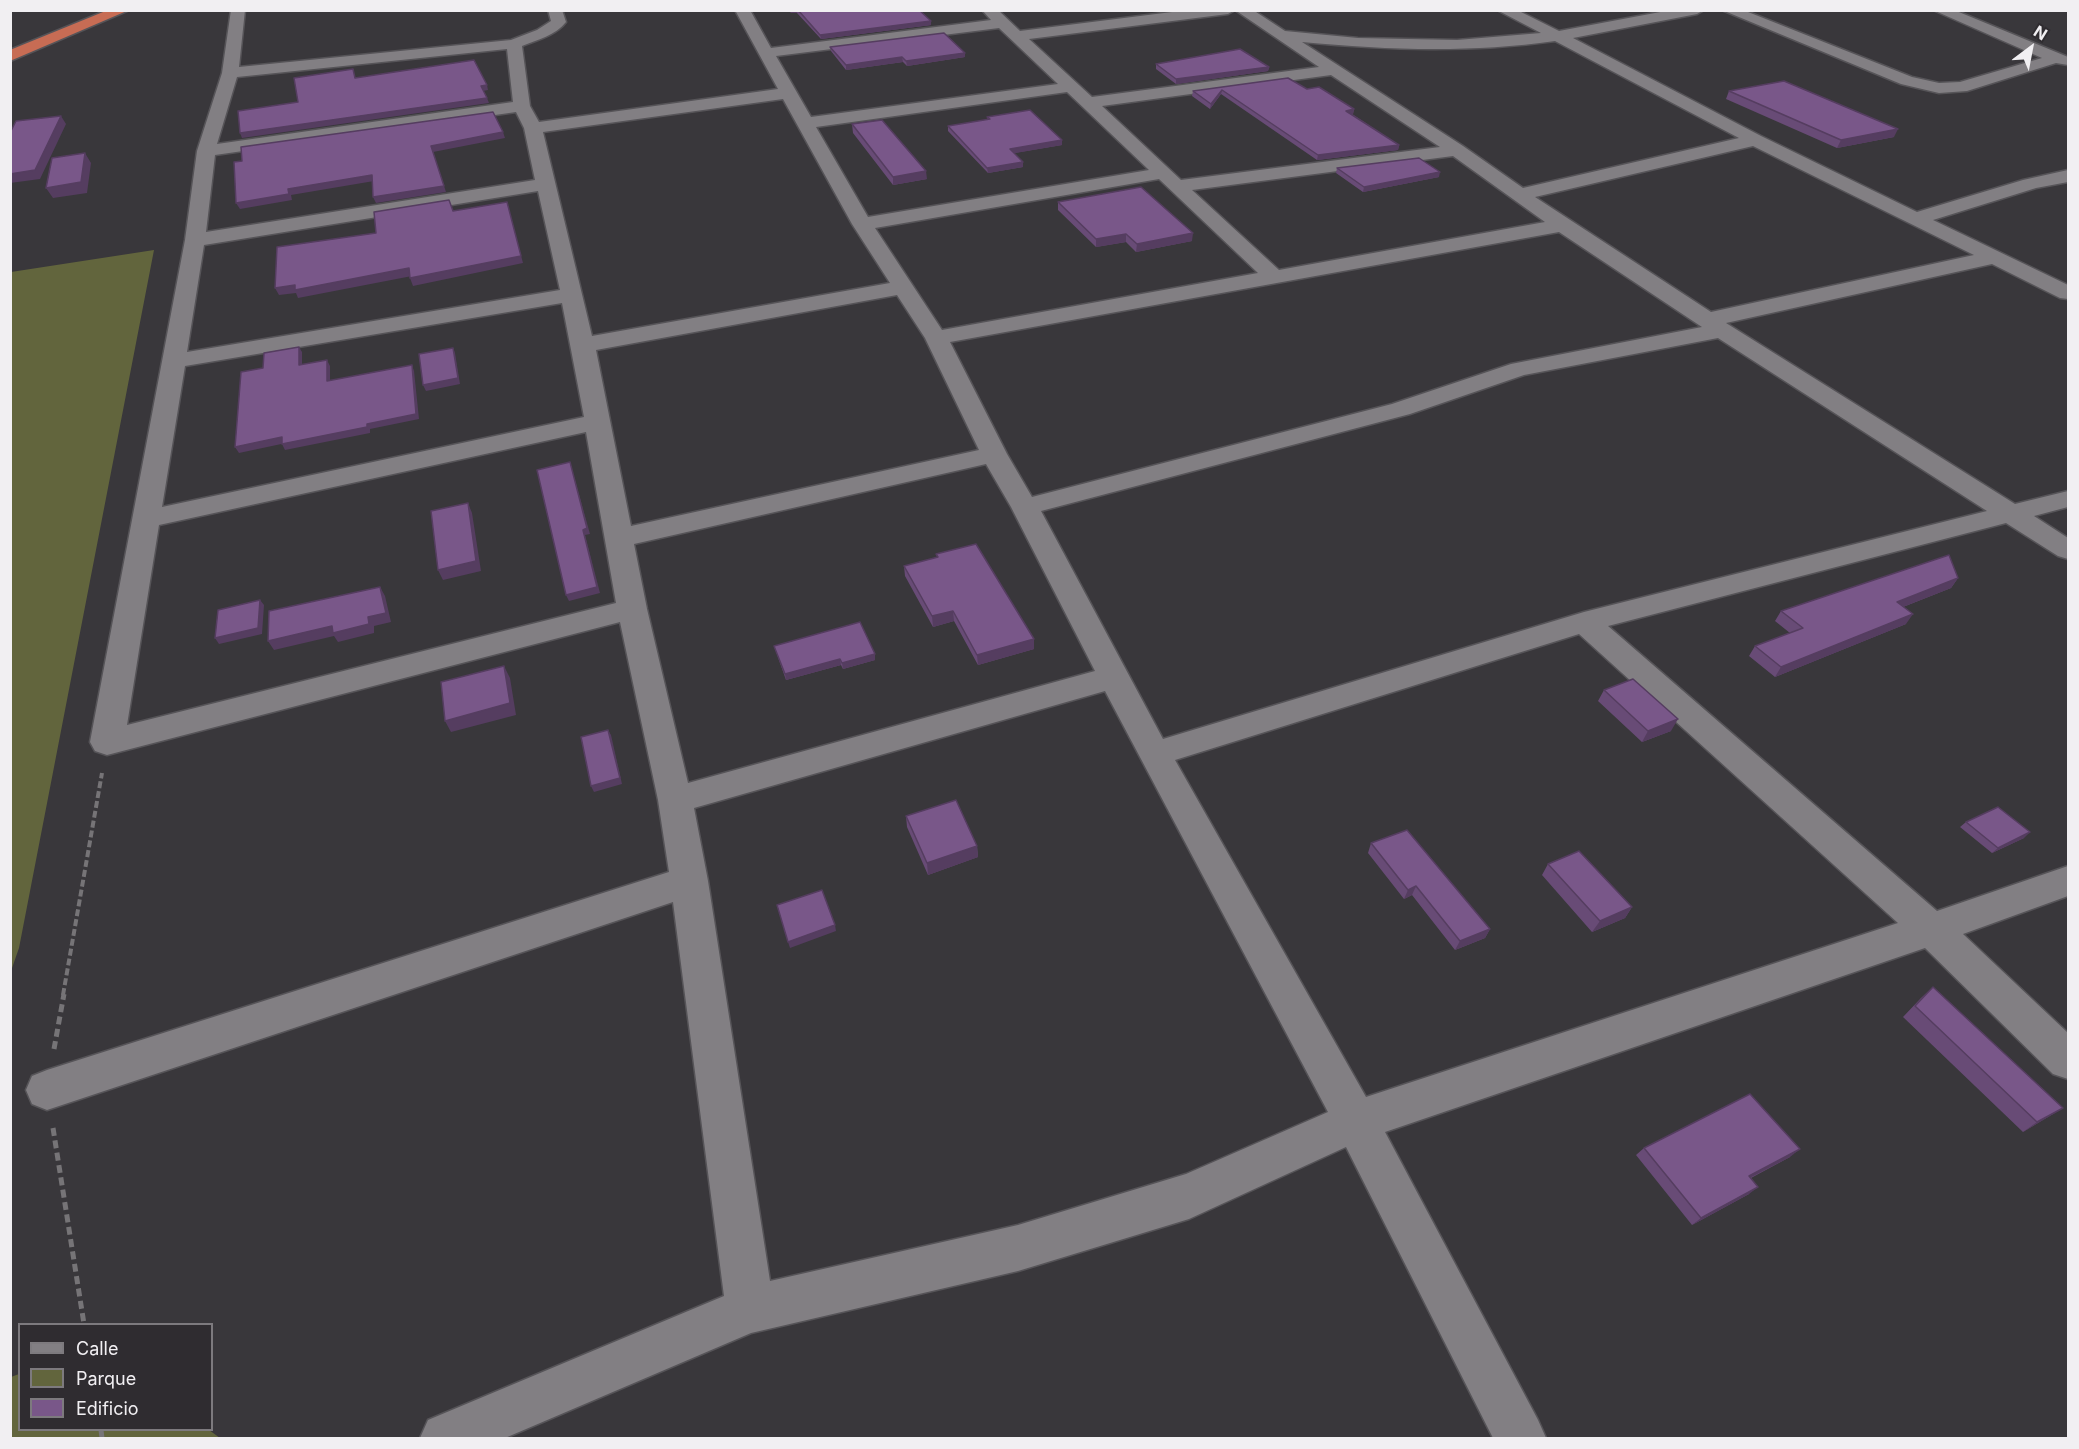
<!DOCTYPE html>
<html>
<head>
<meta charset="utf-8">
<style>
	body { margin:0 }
	#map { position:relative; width:2079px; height:1449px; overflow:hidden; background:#39373b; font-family:Inter,sans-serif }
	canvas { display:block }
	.frame { position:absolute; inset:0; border:12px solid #f1eff2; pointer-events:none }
	.legend { position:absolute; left:18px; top:1323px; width:195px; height:108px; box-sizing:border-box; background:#2f2c30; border:2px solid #7d7a7e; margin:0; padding:8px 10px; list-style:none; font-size:18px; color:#f1eff2 }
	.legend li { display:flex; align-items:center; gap:12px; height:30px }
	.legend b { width:30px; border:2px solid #7d7a7e }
	.north { position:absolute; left:2001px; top:18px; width:60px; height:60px; -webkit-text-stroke:4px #2f2c30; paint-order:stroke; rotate:32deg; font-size:16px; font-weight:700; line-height:24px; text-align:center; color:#f1eff2 }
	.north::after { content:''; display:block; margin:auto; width:21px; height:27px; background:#f1eff2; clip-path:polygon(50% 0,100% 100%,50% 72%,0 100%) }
</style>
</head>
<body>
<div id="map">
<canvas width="2079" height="1449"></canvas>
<div class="frame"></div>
<ul class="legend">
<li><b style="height:8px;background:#827f83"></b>Calle</li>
<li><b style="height:16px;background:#62653d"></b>Parque</li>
<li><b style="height:16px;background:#795789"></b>Edificio</li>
</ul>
<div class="north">N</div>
</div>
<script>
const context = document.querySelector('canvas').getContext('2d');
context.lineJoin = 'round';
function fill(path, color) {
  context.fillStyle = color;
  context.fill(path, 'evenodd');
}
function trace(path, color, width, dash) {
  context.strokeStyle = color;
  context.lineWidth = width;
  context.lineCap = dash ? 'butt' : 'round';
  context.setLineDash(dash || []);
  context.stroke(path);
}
const green = new Path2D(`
	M154,250L19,948L11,971V272Z
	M19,1374L20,1430H209L220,1438H11V1377Z`);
const pathFar1 = new Path2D(`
	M63,995L102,773`);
const path = new Path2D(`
	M54,1049L64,994
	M53,1128L84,1324
	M101,1430L102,1438`);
const minor = new Path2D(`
	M231,10H245L239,67L511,40L537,30L551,21L548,10H562L566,22C556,35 537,40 522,46L530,106L539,122L778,89L735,10H750L771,48L991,20L982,10H998L1020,31L1188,10H1235L1228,14L1029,39L1092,97L1319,67L1235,10H1253L1285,31L1358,38L1457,40L1541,33L1497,10H1517L1559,31L1671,10H1704L1697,14L1573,38L1761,136L1917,212L2023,180L2068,170V182L2036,188L1933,220L2068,285V299L2060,298L1992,264L1726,323L2015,504L2068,491V507L2034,516L2068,538V559L2058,556L2006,523L1608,626L1937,911L2068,866V896L1963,934L2068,1033V1079L2053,1074L1925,948L1385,1132L1538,1420L1546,1438H1493L1346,1147L1189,1219L1018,1271L751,1333L505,1438H420L428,1420L724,1296L673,902L47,1110L32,1104L26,1090L32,1076L47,1070L669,872L658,800L620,622L107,755L95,751L90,742L185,240L197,151L222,73ZM999,28L1058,84L811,117L776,56ZM1555,41L1739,138L1523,188L1463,146L1302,42C1387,50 1470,53 1555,41ZM507,49L513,102L217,144L237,77ZM1331,75L1440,147L1181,180L1102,106ZM1067,92L1149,170L868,217L816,127ZM783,99L852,224L890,283L592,336L543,132ZM516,112L524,128L535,180L206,232L215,155ZM1753,146L1974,255L1711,312L1535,197ZM1453,156L1545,222L1279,270L1192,190ZM1159,179L1258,273L942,330L875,228ZM538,191L560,290L187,352L204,245ZM1559,232L1702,327L1511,364L1392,404L1032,497L1007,454L950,342ZM897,295L925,338L979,450L631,526L596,350ZM562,303L584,417L162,507L185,366ZM1718,338L1987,511L1584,612L1163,739L1041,511L1410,414L1524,375ZM586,432L616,603L127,725L159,525ZM986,464L1011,507L1095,671L688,783L647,609L634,544ZM1579,634L1898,923L1366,1097L1175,760ZM1105,691L1328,1112L1186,1174L1018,1225L770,1281L708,881L694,808Z
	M1722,10H1743L1912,77L1939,83L1960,82L2042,58L1933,10H1954L2068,57V65L2056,63L1967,91L1939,93L1901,84Z`);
const trunk = new Path2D(`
	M108,10H129L10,61V50Z`);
const wall = new Path2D(`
	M789,10H919L931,21V25L821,39L797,13H791Z
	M830,47L965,57L907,66L903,62L846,70L831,51Z
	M1156,64L1269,67L1268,71L1176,84L1156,69Z
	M1288,78L1307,89L1354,109L1353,114H1352L1399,145L1398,150L1317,160L1221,94L1210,109L1192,96L1193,91Z
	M1729,91L1894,137L1837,148L1726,99Z
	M987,117L1062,140V145L1014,153L1023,162V167L988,173L948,131V126L988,120Z
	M852,124L927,179L893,185L853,133Z
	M1337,168L1439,177L1363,192L1336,173Z
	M1058,202L1192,241L1136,252L1126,242L1096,247L1058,210Z
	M936,554L1034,639V649L978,665L954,621L933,627L905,576L904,566L937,557Z
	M1958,578L1951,588L1903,607L1906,624L1775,677L1749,656L1755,646L1790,633L1775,621L1781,611Z
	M774,646L875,660L843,669L841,665L786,680Z
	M1604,690L1671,731L1642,742L1598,701Z
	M906,816L977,846L978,857L928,875L907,827Z
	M1966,822L2024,838L1992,853L1960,827Z
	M1371,843L1490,929L1485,938L1455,950L1412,895L1404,899L1368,853Z
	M1548,864L1632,907L1625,918L1592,932L1542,875Z
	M1933,987L2063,1108L2023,1132L1903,1017L1921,998Z
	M1644,1148L1790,1157L1751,1178L1749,1194L1692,1225L1636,1155Z`);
const shadedWall = new Path2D(`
	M790,10H796L797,13H791Z
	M931,21V25L821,39L820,35Z
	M965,53V57L907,66L906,61Z
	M902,57L903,62L846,70V65Z
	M1269,67L1268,71L1176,84V79Z
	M487,85L488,90L483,91L481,86Z
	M1222,90L1221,94L1210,109L1211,104Z
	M487,98L489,103L242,138L240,133Z
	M1354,109L1353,114L1345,115L1346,111Z
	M61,116L66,124L40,179L10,183V174Z
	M1898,129L1894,137L1837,148L1841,140Z
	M503,132L505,138L433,152L446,192L376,203L373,197L431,146Z
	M1062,140V145L1010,154V149Z
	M1399,145L1398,150L1317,160L1318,155Z
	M85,153L91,163L87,193L53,198L46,188Z
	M1023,162V167L988,173L987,168Z
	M926,171L927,179L893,185V177Z
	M1440,172L1439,177L1363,192L1364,187Z
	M372,175L374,181L291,195L292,200L240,209L236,203L288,189Z
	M507,202L523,263L413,286L410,278Z
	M1193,233L1192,241L1136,252L1137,244Z
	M1126,234V242L1096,247V239Z
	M409,268L412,276L298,298L296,293L279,295L275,288Z
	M299,347L302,352V371L299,365Z
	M453,348L455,353L460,384L426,391L423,385Z
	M327,360L330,366V387L327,381Z
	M412,365L414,371L419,419L370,429V433L285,450L282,444L367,424Z
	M282,437L286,443L239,453L235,447Z
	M570,462L590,534L585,535L600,593L569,601L566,595L583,530Z
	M468,503L472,513L481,571L443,580L438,570Z
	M1958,578L1951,588L1890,612L1897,602Z
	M380,587L385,596L391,622L374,626V633L338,642L334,636L274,650L268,641L368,617Z
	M260,600L264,605L262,634L219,644L215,638Z
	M953,611L954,621L933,627L932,616Z
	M1913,614L1906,624L1775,677L1781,667Z
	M1034,639V649L978,665L977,655Z
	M875,654V660L843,669L842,663Z
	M840,659L841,665L786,680L785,674Z
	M504,666L510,678L516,715L451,732L445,721Z
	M1678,719L1671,731L1642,742L1648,731Z
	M608,730L611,735L622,784L594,792L591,786Z
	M2030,832L2024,838L1992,853L1998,848Z
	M977,846L978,857L928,875L927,863Z
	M1416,886L1412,895L1404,899L1408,890Z
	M1632,907L1625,918L1592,932L1600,921Z
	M835,925L836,931L790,948L788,942Z
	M1490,929L1485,938L1455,950L1460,941Z
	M2063,1108L2023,1132L2037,1122Z
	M1800,1149L1790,1157L1740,1183L1749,1176Z
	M1758,1187L1749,1194L1692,1225L1701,1218Z`);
const building = new Path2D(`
	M798,10H919L931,21L820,35Z
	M944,33L965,53L906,61L902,57L846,65L830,47Z
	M1240,49L1269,67L1176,79L1156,64Z
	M474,60L487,85L481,86L487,98L240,133L238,111L298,102L294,78L353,69L355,78Z
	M1288,78L1307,89L1319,87L1354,109L1346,111L1399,145L1318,155L1222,90L1211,104L1193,91Z
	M1784,81L1898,129L1841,140L1729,91Z
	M1030,110L1062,140L1010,149L1023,162L987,168L948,126L990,119L987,117Z
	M493,112L503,132L431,146L444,186L373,197L372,175L288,189L289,194L236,203L234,162L242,161L241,147Z
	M61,116L35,170L10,174V133L16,121Z
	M882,120L926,171L893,177L852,124Z
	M85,153L81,182L46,188L52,158Z
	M1419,158L1440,172L1364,187L1337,168Z
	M1141,187L1193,233L1137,244L1126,234L1096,239L1058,202Z
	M449,200L453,211L507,202L521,256L410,278L409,268L295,290V285L275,288L277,247L376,233L374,212Z
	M299,347V365L327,360V381L412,365L416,414L367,424V427L282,444V437L235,447L241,372L263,368L264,353Z
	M453,348L458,378L423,385L419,354Z
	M570,462L587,528L583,530L597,587L566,595L537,470Z
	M468,503L476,561L438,570L431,511Z
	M976,544L1034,639L977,655L953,611L932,616L904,566L938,557L936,554Z
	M1949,555L1958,578L1897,602L1913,614L1781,667L1755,646L1803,628L1781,611Z
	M380,587L386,613L368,617L369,624L333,633L332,626L268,641L269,611Z
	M260,600L258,628L215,638L218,610Z
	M860,622L875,654L842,663L840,659L785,674L774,646Z
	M504,666L510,703L445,721L441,682Z
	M1633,679L1678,719L1648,731L1604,690Z
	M608,730L620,778L591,786L581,737Z
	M956,800L977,846L927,863L906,816Z
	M1998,807L2030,832L1998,848L1966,822Z
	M1407,830L1490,929L1460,941L1416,886L1408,890L1371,843Z
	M1579,851L1632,907L1600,921L1548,864Z
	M822,890L835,925L788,942L777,905Z
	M1933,987L2063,1108L2037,1122L1915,1006Z
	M1750,1094L1800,1149L1749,1176L1758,1187L1701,1218L1644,1148Z`);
fill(green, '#62653d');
trace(minor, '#565458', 3);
trace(trunk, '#565458', 3);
trace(pathFar1, '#767477', 4, [7, 3]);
trace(path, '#767477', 5, [8, 4.5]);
fill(minor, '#827f83');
fill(trunk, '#c76c54');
fill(wall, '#684b76');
fill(shadedWall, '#553d60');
fill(building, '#795789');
trace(building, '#553d60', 1.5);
</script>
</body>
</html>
